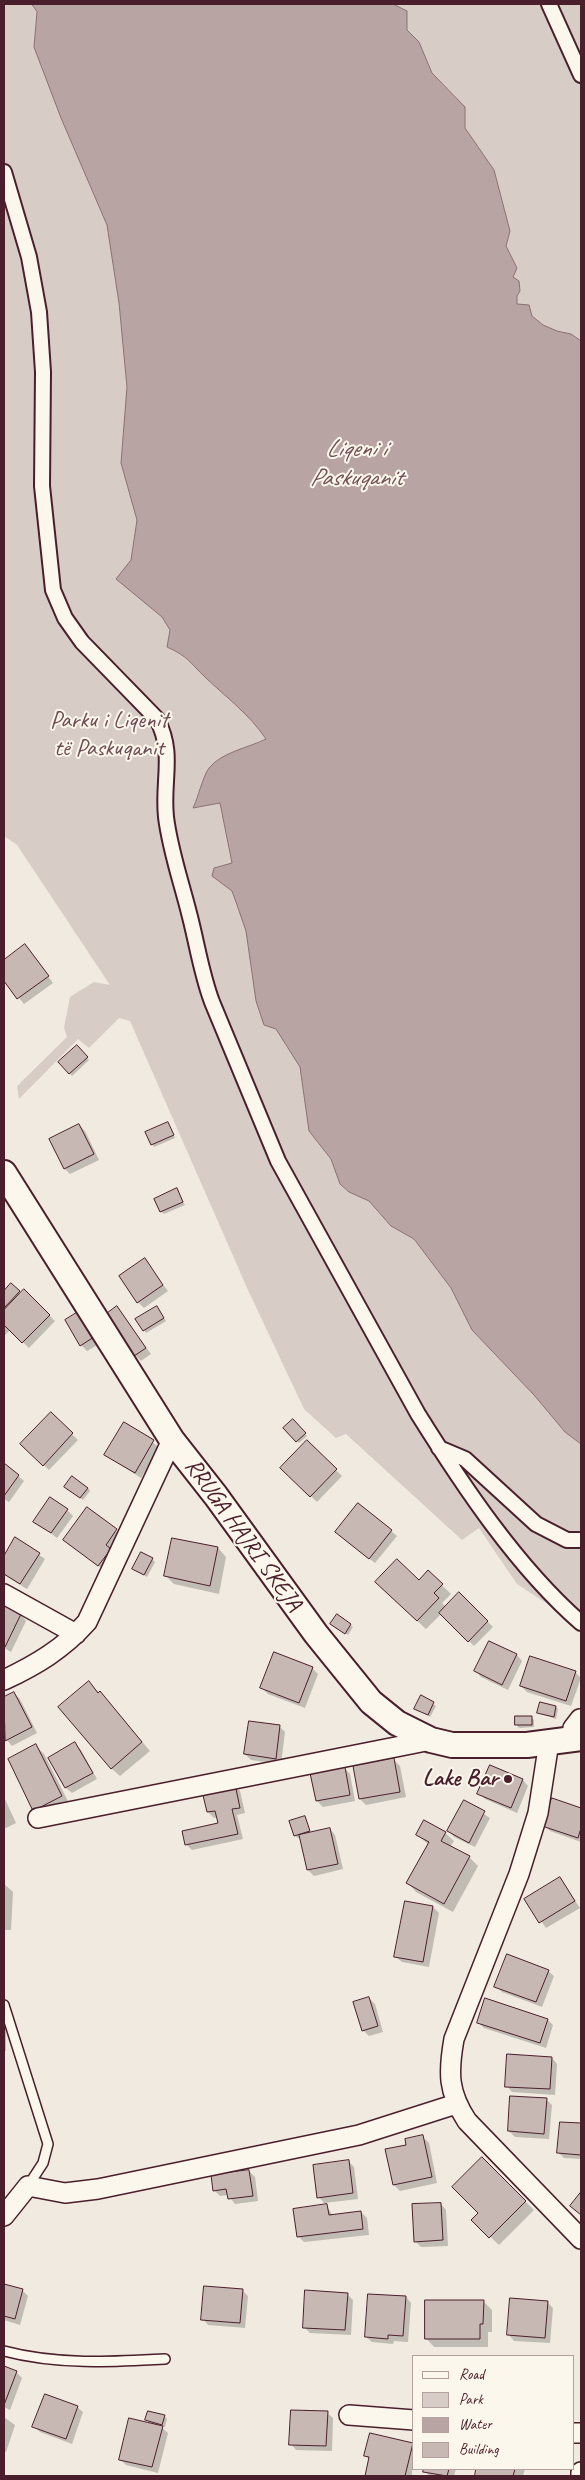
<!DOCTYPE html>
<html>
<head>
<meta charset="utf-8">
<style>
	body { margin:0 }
	#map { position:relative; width:585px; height:2480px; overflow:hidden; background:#f0eae0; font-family:Caveat,sans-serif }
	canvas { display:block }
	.frame { position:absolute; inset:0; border:5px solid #4a1f2b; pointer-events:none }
	.legend { position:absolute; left:412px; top:2355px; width:162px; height:115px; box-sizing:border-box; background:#fbf7ec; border:1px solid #b4a19f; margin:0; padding:6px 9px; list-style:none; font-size:15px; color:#4a1f2b }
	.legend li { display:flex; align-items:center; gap:10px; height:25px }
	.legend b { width:25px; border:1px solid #b4a19f }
</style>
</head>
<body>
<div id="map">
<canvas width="585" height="2480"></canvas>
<div class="frame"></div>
<ul class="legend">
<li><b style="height:6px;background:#fbf7ec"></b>Road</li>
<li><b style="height:14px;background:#d8ccc6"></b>Park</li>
<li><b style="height:14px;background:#b8a4a2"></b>Water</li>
<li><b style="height:14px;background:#c8b8b3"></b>Building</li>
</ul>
</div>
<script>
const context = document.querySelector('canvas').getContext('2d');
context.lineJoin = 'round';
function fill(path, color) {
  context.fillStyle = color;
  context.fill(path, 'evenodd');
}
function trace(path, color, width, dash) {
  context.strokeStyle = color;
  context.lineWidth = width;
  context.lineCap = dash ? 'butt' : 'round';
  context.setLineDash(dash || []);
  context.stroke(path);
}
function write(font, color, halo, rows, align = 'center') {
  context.font = font + ' Caveat,sans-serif';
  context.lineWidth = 4;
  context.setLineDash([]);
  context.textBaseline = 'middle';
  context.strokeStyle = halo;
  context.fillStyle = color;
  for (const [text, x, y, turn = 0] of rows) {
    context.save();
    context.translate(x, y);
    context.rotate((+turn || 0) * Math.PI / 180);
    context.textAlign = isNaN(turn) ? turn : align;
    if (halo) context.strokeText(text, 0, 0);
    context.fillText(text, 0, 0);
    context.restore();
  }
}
const green = new Path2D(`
	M4,4H32L37,12L35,31L61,118L107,225L119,303L127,387L121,463L137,520L131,560L147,603L162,617L170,630L167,647C189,657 190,662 206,678C228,698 249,715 266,739L229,754L208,769L193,808L220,803L232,864L214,868L212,876L232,891L236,902L246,931L256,1001L264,1025L276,1029L300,1067L309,1131L331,1159L340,1184L349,1192L369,1201L391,1226L414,1239L451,1288L472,1330L534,1395L565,1432L581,1444V1630L567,1617L517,1584L479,1528L462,1540L346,1434L336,1438L304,1409L248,1290L130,1021L119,1018L89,1048L78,1039L19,1099L17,1086L67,1037L64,1028L70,997L94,982L110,985L17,845L4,836Z
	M393,4H581V341C570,333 558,332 545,326C535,320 526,311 517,304V296L520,291L519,281L513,277L517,268L506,246L510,231L494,170L465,128V107L432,73L419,42L406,30V11Z`);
const water = new Path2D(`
	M32,4H393L407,11V30L419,42L432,73L465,107V128L494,170L510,231L506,246L517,268L513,277L519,281L520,291L517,296V304L529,305L532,316L543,325L557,331L571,334L581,341V1444L565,1432L534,1395L472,1330L451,1288L414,1239L391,1226L369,1201L349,1192L340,1184L331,1159L309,1131L300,1067L276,1029L264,1025L256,1001L246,931L236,902L232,891L212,876L214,868L232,863L220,803L193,808C198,798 203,776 209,768C222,752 248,748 266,739C249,714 227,698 206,678C189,662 189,657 167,647L170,630L162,617L116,579L131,560L137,520L121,463L127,387L119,303L107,225L61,118L34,47L37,12Z`);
const shadow = new Path2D(`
	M25,946L53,983L24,1004L4,979V962Z
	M77,1047L89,1060L72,1076L60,1062Z
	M168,1123L175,1138L154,1147L152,1144Z
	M79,1125L85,1131L99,1160L70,1174L65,1169Z
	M177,1190L185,1205L164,1214L161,1211Z
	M144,1260L168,1291L144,1308L138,1302Z
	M11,1285L21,1295L24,1291L55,1321L29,1348L10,1330L4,1336V1293Z
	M157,1307L166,1321L146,1333L144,1330Z
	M117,1308L151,1354L141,1361L135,1355Z
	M78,1314L99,1344L87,1351L81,1345Z
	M51,1414L78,1440L49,1470L22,1444Z
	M293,1421L307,1436L299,1443L285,1428Z
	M124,1424L159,1447L141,1478L105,1455Z
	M307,1442L342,1476L317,1502L282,1468Z
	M4,1465L24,1481L9,1502L4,1499Z
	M88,1488L90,1491L83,1500L68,1490Z
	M87,1509L122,1536L105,1571L64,1540Z
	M67,1510L73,1516L57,1538L35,1521Z
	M391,1531L397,1536L375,1563L343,1538Z
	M16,1539L45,1559L27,1589L4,1575V1558Z
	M218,1548L226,1557L219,1594L174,1584L165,1575Z
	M152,1559L155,1562L147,1577L136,1571Z
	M428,1572L451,1594L442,1603L446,1607L459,1594L493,1627L474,1646L441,1614L426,1629L385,1591L419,1582Z
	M4,1607L21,1615L26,1621L11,1652L4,1648Z
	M338,1616L353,1627L348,1635L335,1626Z
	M490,1642L517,1655L522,1661L508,1690L481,1677L476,1671Z
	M312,1668L318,1674L305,1708L268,1694L262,1688Z
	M575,1672L581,1678L571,1706L527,1692L521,1686Z
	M89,1683L109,1702L150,1751L120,1776L111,1768Z
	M14,1693L20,1699L37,1733L12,1746L4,1737V1699Z
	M421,1697L436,1706L430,1717L416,1708Z
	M556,1707L558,1709L556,1719L538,1713Z
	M531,1717L534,1720V1727L519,1728L517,1725Z
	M279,1726L285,1732L281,1764L251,1760L245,1754Z
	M75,1744L81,1750L97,1779L72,1793L66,1788Z
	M36,1746L44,1754L70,1805L34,1810Z
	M394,1760L400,1766L406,1797L366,1805L360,1799Z
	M491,1767L523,1780L528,1786L517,1813L485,1799L479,1793Z
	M344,1768L350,1774L355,1801L323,1807L317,1801Z
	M234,1785L240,1791L245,1813L237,1815L243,1839L192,1850L186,1844L219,1824L218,1817L214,1818L208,1812Z
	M4,1797L16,1823L4,1829Z
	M553,1799L581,1809V1842L550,1831L544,1825Z
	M465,1802L490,1818L475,1847L454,1837L449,1831Z
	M304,1817L311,1833L330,1829L335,1835L343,1869L314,1876L308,1870L301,1837L298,1838L295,1836Z
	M445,1833L454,1841L450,1847L469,1857L478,1866L453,1912L416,1892L408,1883L429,1845L417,1835Z
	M560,1878L580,1908L546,1928L526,1899Z
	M4,1884L13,1892L11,1930H4Z
	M406,1902L433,1907L439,1913L429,1967L402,1962L396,1957Z
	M548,1971L554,1976L542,2007L502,1992L496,1986Z
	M369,1998L375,2004L383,2032L369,2036L363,2030Z
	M4,2016L6,2019V2051H4Z
	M548,2020L553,2025L546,2048L484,2028L478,2022Z
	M552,2058L557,2064L555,2095L512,2092L507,2086Z
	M546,2099L552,2105L549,2139L515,2137L509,2131Z
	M561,2123L581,2125V2159L564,2158L558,2152Z
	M423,2137L429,2143L437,2183L400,2191L394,2185L408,2146Z
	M482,2159L534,2210L499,2245L473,2220L480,2213Z
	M348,2161L354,2167L358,2199L324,2203L319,2197Z
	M249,2171L255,2177L258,2201L235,2204L228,2195L220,2196L214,2190Z
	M441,2204L446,2210L448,2246L421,2247L415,2241Z
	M327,2206L333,2216L361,2212L367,2218L369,2235L304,2242L298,2236Z
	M4,2285L22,2290L28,2296L20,2325L4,2320Z
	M242,2290L248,2296L245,2328L208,2325L203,2319Z
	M347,2294L353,2300L351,2335L310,2333L304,2327Z
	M406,2297L411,2303L408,2342L394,2341L393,2344L372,2342L366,2337Z
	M483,2301L492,2310V2332H488V2347H434L426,2338Z
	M547,2302L553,2308L550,2343L514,2341L509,2335Z
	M4,2367L16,2372L22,2378L10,2410L4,2407Z
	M77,2407L83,2412L72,2444L40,2432L34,2426Z
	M327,2413L333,2418L332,2451L296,2450L291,2444Z
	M164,2416L167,2419L165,2427L160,2426L168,2433L158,2473L126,2465L120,2459L152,2425L147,2420Z
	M4,2417L15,2425L6,2452L4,2451Z
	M412,2444V2476H366L370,2460L366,2456Z
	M425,2469H456L454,2476H430L424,2471Z
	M478,2469H525L523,2476H476Z`);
const building = new Path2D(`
	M25,944L49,976L17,999L4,981V960Z
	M77,1045L88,1057L69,1074L58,1062Z
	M168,1122L174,1135L151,1145L145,1132Z
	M79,1124L94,1154L64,1169L49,1139Z
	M177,1188L183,1202L160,1212L154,1199Z
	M145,1258L163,1285L137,1303L119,1276Z
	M11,1283L20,1291L4,1308V1291Z
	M24,1289L50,1315L22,1343L4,1325V1310Z
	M117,1306L146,1348L134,1356L105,1315Z
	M157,1306L164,1318L143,1331L135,1319Z
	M78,1312L94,1337L80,1346L65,1320Z
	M51,1412L73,1433L43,1466L20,1444Z
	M293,1419L306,1433L296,1442L283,1428Z
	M124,1422L154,1440L135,1473L104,1455Z
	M307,1440L337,1469L310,1497L280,1468Z
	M4,1463L19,1475L4,1496Z
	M72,1476L88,1488L80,1498L64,1487Z
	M50,1497L68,1509L51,1533L33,1522Z
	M358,1503L392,1530L369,1559L335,1532Z
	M87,1507L117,1529L106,1545L111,1549L98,1566L63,1540Z
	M15,1537L40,1553L20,1584L4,1574V1556Z
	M172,1538L218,1547L210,1586L164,1576Z
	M141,1552L153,1558L144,1575L132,1569Z
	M397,1559L419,1580L428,1570L443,1584L434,1593L439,1598L417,1621L375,1582Z
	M459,1592L488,1621L468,1642L439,1613Z
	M4,1605L21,1614L5,1647L4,1646Z
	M337,1614L351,1624L345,1634L330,1624Z
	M489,1641L517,1654L502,1685L474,1671Z
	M274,1652L313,1667L299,1703L260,1688Z
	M530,1656L576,1671L566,1701L520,1686Z
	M89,1681L98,1693L100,1691L142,1742L111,1769L58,1707Z
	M14,1692L32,1727L5,1741L4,1697Z
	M421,1695L434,1702L428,1715L414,1709Z
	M540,1702L556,1706L554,1717L537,1713Z
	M515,1716H532V1725H515Z
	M249,1721L280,1725L276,1759L244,1754Z
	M75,1742L93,1773L65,1788L48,1758Z
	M36,1744L62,1796L33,1811L8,1759Z
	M394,1758L400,1792L359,1799L353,1766Z
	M490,1765L523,1779L511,1808L477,1794Z
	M345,1767L350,1795L316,1801L310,1773Z
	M235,1784L240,1808L232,1809L238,1834L185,1845L182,1831L218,1823L215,1811L207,1812L202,1791Z
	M552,1798L581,1808V1828L578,1838L542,1826Z
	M464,1800L485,1811L469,1843L447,1831Z
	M305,1816L310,1831L294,1836L289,1821Z
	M424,1820L446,1832L441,1841L470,1856L444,1904L406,1883L429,1842L416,1835Z
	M330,1828L338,1864L307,1870L299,1835Z
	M560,1877L575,1901L539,1923L524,1899Z
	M405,1901L433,1906L423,1962L394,1957Z
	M507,1954L549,1970L536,2002L494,1987Z
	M369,1997L378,2026L362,2031L353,2002Z
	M485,1998L548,2019L540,2043L477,2023Z
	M507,2054L552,2057L550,2089L505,2087Z
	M510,2096L547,2098L544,2134L508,2131Z
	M560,2122L581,2123V2155L557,2153Z
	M423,2135L432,2177L393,2185L385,2149L406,2145L405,2139Z
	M482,2157L526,2201L489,2238L471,2220L478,2213L452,2187Z
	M349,2160L353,2193L317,2198L313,2165Z
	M249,2170L253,2196L228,2199L226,2189L213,2191L211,2175Z
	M581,2192V2215L570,2206Z
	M441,2203L443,2240L414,2242L412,2204Z
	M327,2204L329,2215L361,2211L363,2229L297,2237L293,2209Z
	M4,2284L23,2289L15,2319L4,2316Z
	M204,2286L243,2289L240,2323L201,2320Z
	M305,2290L348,2293L345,2330L303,2328Z
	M368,2294L406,2296L403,2336L388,2335V2339L365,2337Z
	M510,2298L548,2301L545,2338L507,2335Z
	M425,2300H484L483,2324H480V2339H425Z
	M4,2366L17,2371L4,2405Z
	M45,2394L78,2406L66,2439L32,2427Z
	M291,2410L328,2411L326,2446L289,2445Z
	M148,2411L165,2415L162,2425L145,2420Z
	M129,2418L163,2426L152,2467L119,2460Z
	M370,2433L413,2443L405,2476H365L369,2457L364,2456Z
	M424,2469H449L447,2476L423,2472Z
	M476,2469H515L513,2476H475Z`);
const service = new Path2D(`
	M4,2005L48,2144L43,2163L28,2186
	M4,2351C57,2365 111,2362 165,2359`);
const pedestrian = new Path2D(`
	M549,4L581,75
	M4,172L29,257L39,312L43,372L42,486L53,590L65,618L82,642L157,719C175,754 162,780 166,817C170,850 181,881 189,913C197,943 201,973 212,1002L278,1161L418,1414C463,1486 517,1567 581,1623
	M439,1448L465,1459L536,1524L567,1540H581`);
const minor = new Path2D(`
	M4,1594L76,1634
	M4,1680C36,1665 63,1649 87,1622L172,1440
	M572,1739L573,1728L580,1719
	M549,1742L538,1813L519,1874L454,2039C448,2073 448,2092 467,2121L581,2239
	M38,1818L431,1740
	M4,2216L28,2186L65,2193L98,2189L359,2135L456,2104
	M349,2415L414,2420
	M574,2433H581
	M581,2476V2472`);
const tertiary = new Path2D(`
	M4,1173L172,1440L216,1496L316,1634L371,1702L397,1723L431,1740L452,1745H527L581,1738`);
const markers = [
	[508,1779,5,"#4a1f2b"]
];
const parkNames = [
	["Parku i Liqenit",109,721],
	["të Paskuqanit",109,749]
];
const streetNames = [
	["RRUGA HAJRI SKEJA",243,1535,54]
];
const poiNames = [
	["Lake Bar",498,1779]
];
const waterNames = [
	["Liqeni i",356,449],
	["Paskuqanit",356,478]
];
fill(green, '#d8ccc6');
fill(water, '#b8a4a2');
trace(water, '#8c6f72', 1);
fill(shadow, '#0003');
fill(building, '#c8b8b3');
trace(building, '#4a1f2b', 1);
trace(service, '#4a1f2b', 12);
trace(pedestrian, '#4a1f2b', 18);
trace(minor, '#4a1f2b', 22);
trace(tertiary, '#4a1f2b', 28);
trace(service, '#fbf7ec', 9);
trace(pedestrian, '#fbf7ec', 14);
trace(minor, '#fbf7ec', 19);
trace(tertiary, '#fbf7ec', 24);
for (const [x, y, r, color] of markers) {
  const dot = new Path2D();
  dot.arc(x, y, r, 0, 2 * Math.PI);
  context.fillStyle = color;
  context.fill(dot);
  trace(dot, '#fbf7ec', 2);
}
write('24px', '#6e4a52', '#fbf7ec', parkNames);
write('24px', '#4a1f2b', '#fbf7ec', streetNames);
write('bold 24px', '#4a1f2b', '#fbf7ec', poiNames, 'right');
write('italic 25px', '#704e55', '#fbf7ec', waterNames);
</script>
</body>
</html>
